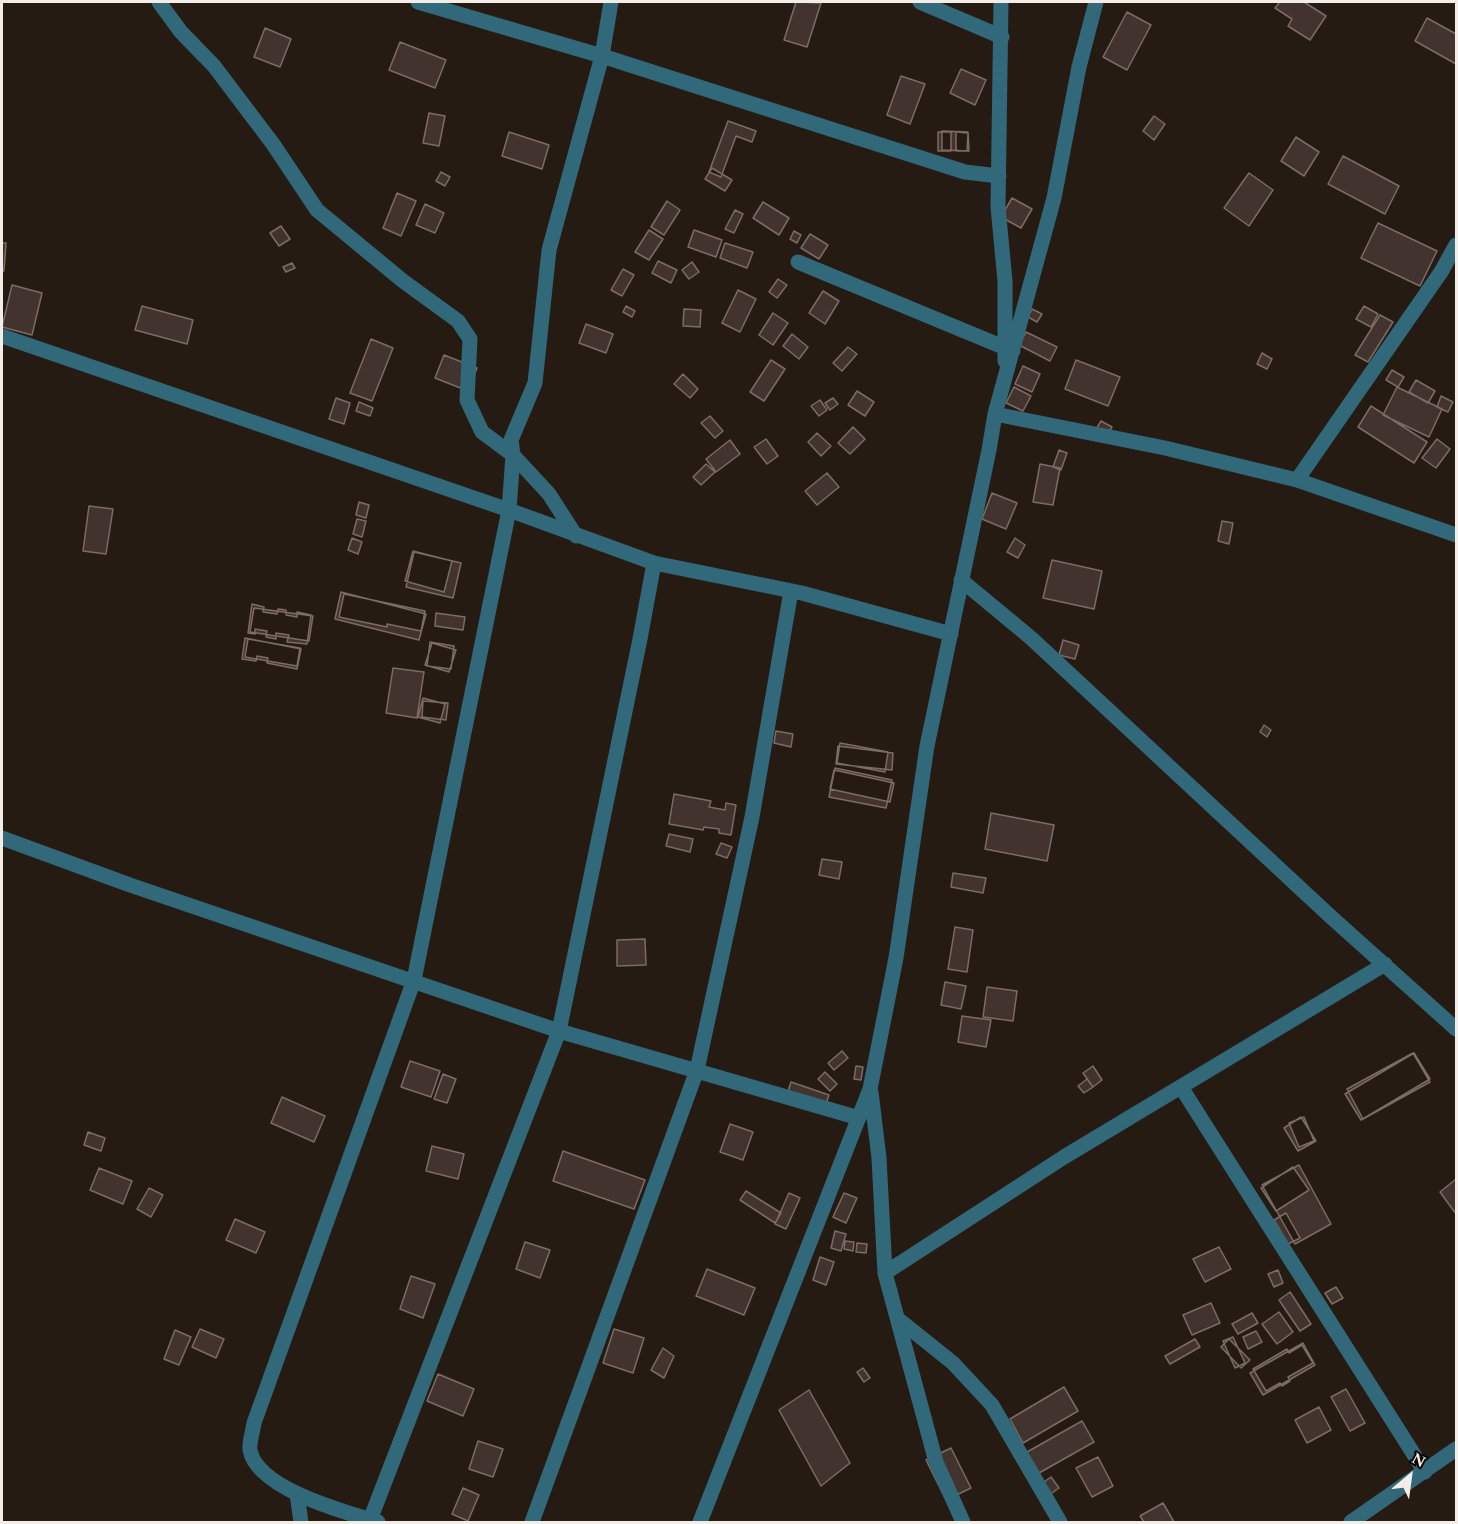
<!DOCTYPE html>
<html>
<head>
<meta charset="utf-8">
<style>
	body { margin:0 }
	#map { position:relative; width:1458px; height:1524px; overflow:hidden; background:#261b13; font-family:Spectral,serif }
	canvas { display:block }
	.frame { position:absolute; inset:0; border:3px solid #f4ece6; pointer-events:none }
	.north { position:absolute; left:1380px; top:1446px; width:60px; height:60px; -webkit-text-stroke:4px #0b0704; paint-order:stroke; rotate:29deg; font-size:16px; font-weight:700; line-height:24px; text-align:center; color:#f4ece6 }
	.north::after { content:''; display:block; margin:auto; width:21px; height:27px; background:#f4ece6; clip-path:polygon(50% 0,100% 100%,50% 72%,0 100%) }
</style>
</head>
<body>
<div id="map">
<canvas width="1458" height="1524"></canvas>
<div class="frame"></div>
<div class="north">N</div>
</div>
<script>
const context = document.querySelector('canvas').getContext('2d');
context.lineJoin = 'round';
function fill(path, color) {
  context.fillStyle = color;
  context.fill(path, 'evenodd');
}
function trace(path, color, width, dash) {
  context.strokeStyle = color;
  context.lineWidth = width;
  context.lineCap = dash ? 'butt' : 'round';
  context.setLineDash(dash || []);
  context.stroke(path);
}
const building = new Path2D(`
	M796,2L821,3L807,47L784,40Z
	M1280,2H1304L1326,16L1310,40L1288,26L1292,19L1275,8Z
	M1127,12L1151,25L1127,70L1103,57Z
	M1427,18L1456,34V64L1415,41Z
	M265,28L291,39L280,67L254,57Z
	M400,42L446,60L435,88L389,70Z
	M961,69L986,80L975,105L950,93Z
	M901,76L925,84L910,124L887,115Z
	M429,113L445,116L439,146L423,143Z
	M1154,116L1165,124L1154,140L1143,131Z
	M728,121L756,131L752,142L736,136L721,177L709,172Z
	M942,131L968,132L969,151L942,150Z
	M509,132L549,145L542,169L502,156Z
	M938,132H951V151H938Z
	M956,132L968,133L967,151H956Z
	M1296,137L1319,152L1304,176L1281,161Z
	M1343,156L1399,186L1385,214L1328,184Z
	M712,168L732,180L725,191L705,179Z
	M441,172L450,177L445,186L436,181Z
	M1249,173L1273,190L1249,226L1224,208Z
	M397,193L416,201L401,236L383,228Z
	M1012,198L1032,209L1021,228L1001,217Z
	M667,201L680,210L664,235L651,227Z
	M763,202L789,218L779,235L753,218Z
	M425,204L444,213L435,233L416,225Z
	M735,210L743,214L734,233L725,229Z
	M1378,223L1437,251L1420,286L1361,258Z
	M281,226L290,239L279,246L270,233Z
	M649,230L663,239L649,260L635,252Z
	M694,230L722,240L716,257L688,247Z
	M794,231L801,235L797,243L790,239Z
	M810,234L828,245L819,259L801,248Z
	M2,243H6L4,271H2Z
	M725,243L753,252L747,268L720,258Z
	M658,261L677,270L671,283L652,273Z
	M692,262L699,272L689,279L682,270Z
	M292,263L295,268L286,272L283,267Z
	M623,269L634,275L622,296L611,290Z
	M778,279L787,285L777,298L769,292Z
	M12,285L42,293L32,335L2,327Z
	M738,290L756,299L740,332L722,323Z
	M823,291L839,301L825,324L809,313Z
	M142,306L193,320L187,344L135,330Z
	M626,306L635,311L632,317L623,312Z
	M1364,306L1378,314L1371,327L1356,319Z
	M684,309L701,310L700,327L683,326Z
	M1032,309L1042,314L1037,322L1028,317Z
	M773,313L788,323L773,345L759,335Z
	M1380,315L1393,322L1368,362L1355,355Z
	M586,324L613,334L606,353L579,343Z
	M1026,332L1057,347L1050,361L1019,345Z
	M792,334L808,347L799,359L783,346Z
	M371,339L393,348L372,401L350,393Z
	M848,347L857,354L842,371L833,363Z
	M1262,353L1272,359L1267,369L1257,364Z
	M444,355L477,368L468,391L435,378Z
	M771,360L785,369L764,401L750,392Z
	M1076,360L1120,377L1108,406L1065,389Z
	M1023,366L1040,374L1032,392L1015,384Z
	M1392,370L1404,377L1398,387L1386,380Z
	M683,374L698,389L690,398L674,384Z
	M1416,380L1435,391L1428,403L1409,392Z
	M1014,387L1031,396L1023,411L1006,403Z
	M1397,387L1442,409L1429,437L1383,415Z
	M857,391L874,402L865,416L848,405Z
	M1441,396L1453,402L1448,412L1437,407Z
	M336,398L350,403L344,424L329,419Z
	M833,398L838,404L830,410L825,403Z
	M820,400L827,410L819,416L811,406Z
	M359,402L373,408L370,416L356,411Z
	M1371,406L1427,442L1414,463L1358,427Z
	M710,416L723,431L715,438L701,423Z
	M1101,421L1112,427L1106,437L1095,431Z
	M853,427L865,439L850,454L838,443Z
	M817,433L831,446L821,456L808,442Z
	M766,439L778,456L767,464L754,447Z
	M1437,439L1450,449L1436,468L1422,458Z
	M730,440L740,454L716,472L706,459Z
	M1059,450L1067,453L1061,470L1053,467Z
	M706,464L715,472L701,485L693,477Z
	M1040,464L1060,468L1053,505L1033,502Z
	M827,473L839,487L817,505L805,491Z
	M992,493L1017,503L1006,529L982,519Z
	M359,502L369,505L366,518L356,515Z
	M89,506L113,509L106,554L83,551Z
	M357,519L366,521L362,537L353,534Z
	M1222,521L1233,523L1229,544L1218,541Z
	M352,538L362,542L358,554L348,550Z
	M1015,538L1025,545L1018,558L1007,552Z
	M413,551L452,561L444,592L405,581Z
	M414,552L461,563L453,598L406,587Z
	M1052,560L1102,571L1094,609L1043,598Z
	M341,592L426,614L419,640L335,619Z
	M344,594L425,611L421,631L387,624V627L339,617Z
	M252,604L264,607L263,612L277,614L278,609L286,610V615L297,617V612L311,615L307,644L287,642L289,635L276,633V639L266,637L267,631L255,629V634L248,633Z
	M254,608L313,616L309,641L250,632Z
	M436,613L465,617L463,630L435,626Z
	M245,638L301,649L297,669L267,663L268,658L257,656L256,661L242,659Z
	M248,639L300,648L297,666L245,657Z
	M1063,640L1079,645L1075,659L1059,655Z
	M430,642L454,646L451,669L427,666Z
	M432,643L456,650L449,672L425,665Z
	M393,668L424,672L417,718L386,713Z
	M423,698L445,704L440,723L418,717Z
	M423,701L448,703L446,720L422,717Z
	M1264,725L1271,730L1267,737L1260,732Z
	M776,731L793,734L791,747L774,743Z
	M840,743L888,752L885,772L837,763Z
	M838,746L893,753L892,770L836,764Z
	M835,768L892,780L886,808L829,797Z
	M834,770L894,783L890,802L830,789Z
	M674,794L711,801L709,807L725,810L726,803L736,805L731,835L719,833V829L704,827L703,830L669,824Z
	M991,813L1054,825L1047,861L985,849Z
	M669,834L693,839L690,852L666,846Z
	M721,843L732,847L727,858L716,854Z
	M822,859L842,862L839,879L819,875Z
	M953,873L986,878L983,893L951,887Z
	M955,927L973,930L967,972L948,969Z
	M645,939L646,965L617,966V940Z
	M945,982L966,986L961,1009L941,1005Z
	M987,987L1017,991L1013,1021L983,1017Z
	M962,1016L991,1020L986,1047L958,1042Z
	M842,1051L848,1058L834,1070L828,1063Z
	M1413,1053L1430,1082L1363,1119L1347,1089Z
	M1414,1053L1430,1079L1361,1120L1345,1094Z
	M410,1061L440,1071L431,1097L401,1087Z
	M856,1066L863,1067L861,1080L854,1079Z
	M1093,1066L1102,1080L1093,1087L1083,1073Z
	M825,1072L837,1084L830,1091L818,1079Z
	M443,1074L456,1079L447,1103L434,1099Z
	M1087,1079L1093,1087L1084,1093L1078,1086Z
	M791,1082L829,1095L823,1113L785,1101Z
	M282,1097L325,1116L314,1142L271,1123Z
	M1301,1117L1316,1141L1298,1151L1284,1128Z
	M1304,1117L1314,1141L1299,1147L1289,1123Z
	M730,1124L753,1132L743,1160L720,1152Z
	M88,1132L105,1138L101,1151L84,1145Z
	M432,1146L464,1154L458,1179L426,1171Z
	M563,1151L645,1180L634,1209L553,1181Z
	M1299,1165L1331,1224L1295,1244L1262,1185Z
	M1293,1167L1309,1190L1276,1211L1261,1188Z
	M99,1168L132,1181L123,1204L90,1190Z
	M1456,1179V1214L1440,1192Z
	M149,1188L163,1195L151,1217L137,1209Z
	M746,1191L781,1213L775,1223L740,1200Z
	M789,1193L800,1198L786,1229L775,1224Z
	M844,1193L857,1198L846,1223L833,1217Z
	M1286,1213L1300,1238L1288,1244L1274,1220Z
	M235,1219L265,1232L256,1253L226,1240Z
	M835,1231L846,1234L841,1251L831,1248Z
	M845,1241L854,1242L853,1251L844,1249Z
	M525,1242L550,1250L540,1278L516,1269Z
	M857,1243L867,1244L866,1253L856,1252Z
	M1219,1247L1231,1269L1205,1282L1193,1259Z
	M820,1257L834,1262L826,1285L813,1280Z
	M707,1269L755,1288L744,1315L696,1296Z
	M1278,1270L1283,1283L1274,1287L1268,1274Z
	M411,1276L435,1284L423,1318L400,1309Z
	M1336,1287L1343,1298L1332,1304L1325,1293Z
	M1290,1292L1311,1324L1300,1331L1279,1300Z
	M1211,1303L1220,1323L1192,1335L1183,1315Z
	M1279,1312L1293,1332L1277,1344L1262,1324Z
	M1252,1313L1258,1323L1238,1334L1232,1324Z
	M200,1329L224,1339L216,1358L192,1347Z
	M614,1329L644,1338L633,1373L603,1363Z
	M175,1330L191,1337L179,1365L164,1359Z
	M1256,1331L1262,1342L1248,1349L1243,1337Z
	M1233,1337L1245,1363L1235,1368L1223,1341Z
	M1195,1339L1200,1347L1170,1364L1165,1356Z
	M1229,1339L1250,1360L1241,1368L1221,1347Z
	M1303,1343L1315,1365L1263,1395L1250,1373Z
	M1302,1345L1313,1363L1288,1377L1290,1381L1282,1386L1280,1383L1266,1391L1253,1369L1287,1349L1289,1353Z
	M663,1348L674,1356L664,1378L651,1370Z
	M863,1368L870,1378L864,1382L857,1372Z
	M438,1374L474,1389L463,1416L427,1401Z
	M1064,1387L1078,1411L1023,1443L1010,1419Z
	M1346,1389L1365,1423L1350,1431L1331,1397Z
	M809,1390L850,1463L821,1486L779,1410Z
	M1319,1407L1331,1430L1307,1443L1295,1420Z
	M1082,1421L1094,1442L1039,1473L1027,1452Z
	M478,1441L503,1449L493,1477L469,1469Z
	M951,1448L971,1488L946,1500L926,1460Z
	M1098,1457L1113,1486L1092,1497L1076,1468Z
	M1051,1477L1059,1488L1049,1495L1041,1484Z
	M463,1488L479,1495L468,1521L452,1514Z
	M1163,1503L1174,1522H1144L1140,1516Z`);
const minor = new Path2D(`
	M159,2L181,32L214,66L273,144L317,210L403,281L458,321L470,339L467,400L482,432L513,455L549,494L576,536
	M418,2L602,56L965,172L999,176
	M920,2L1002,37
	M1001,2L998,207L1005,281V361
	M798,262L1013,351
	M2,336L509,510L654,563L802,593L951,634
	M995,414L1165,448L1297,480L1456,535
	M1297,480L1441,272L1456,245
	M961,580L1031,638L1330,916L1456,1029
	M2,838L130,885L559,1031L859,1118
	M1181,1087L1425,1472
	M871,1092L879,1158L885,1273L936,1462L963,1522
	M885,1273L1064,1157L1385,964
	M898,1319L953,1363L992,1405L1060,1522
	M297,1494L301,1522
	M370,1520L559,1031L640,639L654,563
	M378,1522C345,1512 257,1489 250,1450C249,1442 253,1431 254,1423L414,980L509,510L513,455L511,440L535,383L549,250L602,56L611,2
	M532,1522L697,1070L752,817L791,591
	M700,1522L870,1089L896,958L927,746L989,450L995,414L1054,198L1079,67L1096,2
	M1351,1522L1456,1449`);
fill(building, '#42332e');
trace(building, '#7c6b66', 1.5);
trace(minor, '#31697b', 15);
</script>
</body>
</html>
